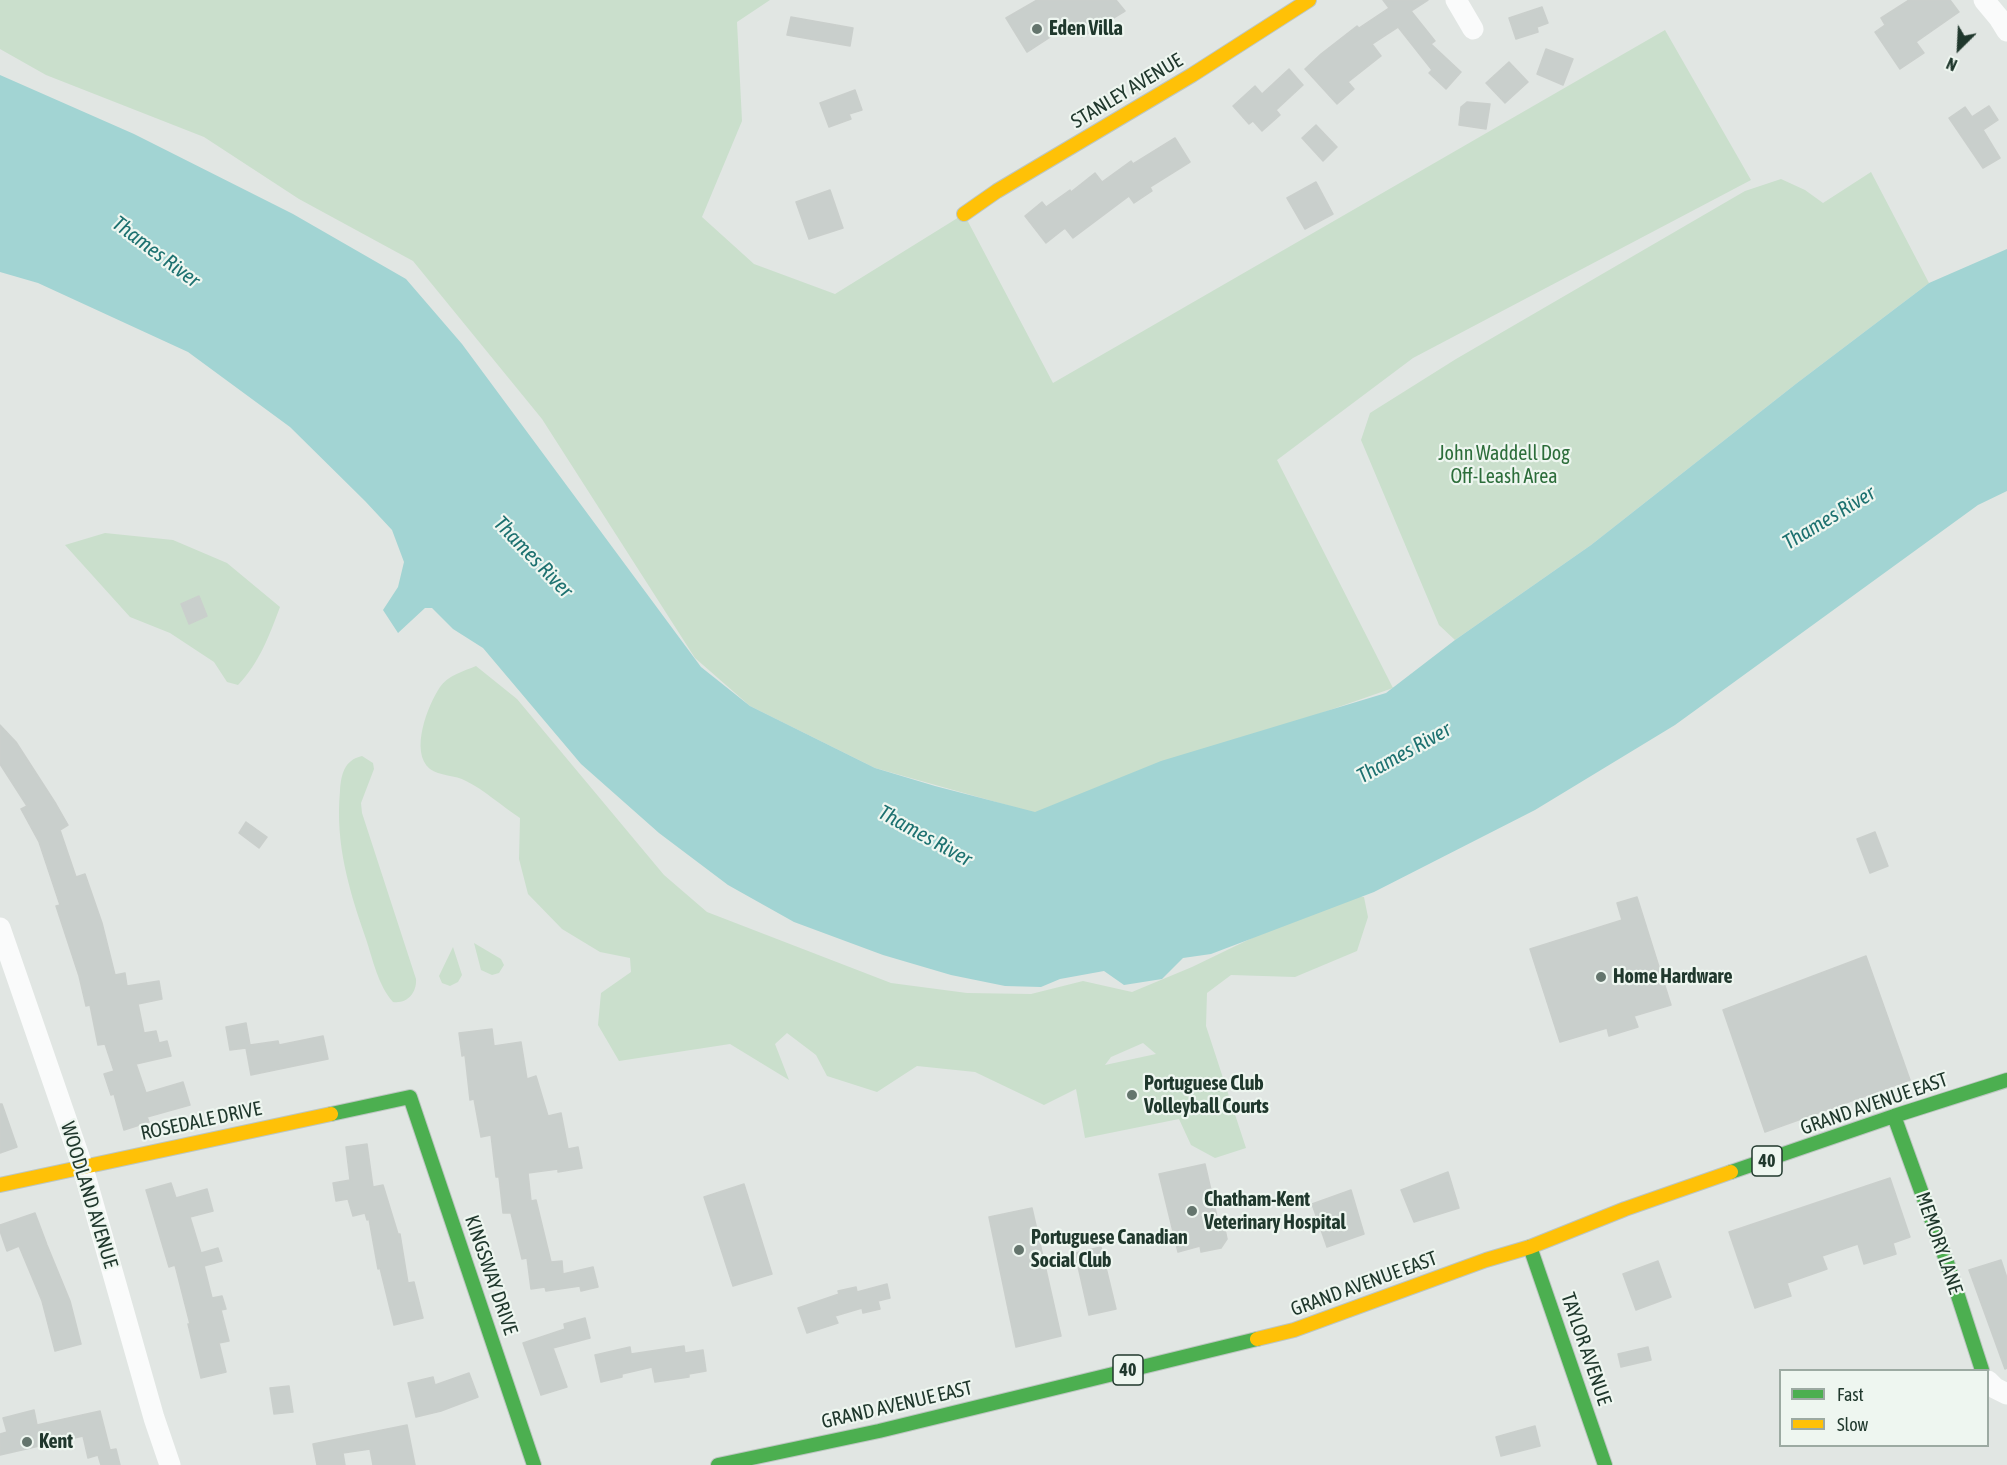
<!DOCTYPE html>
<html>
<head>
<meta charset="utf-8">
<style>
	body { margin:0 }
	#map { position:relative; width:2007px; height:1465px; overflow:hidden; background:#e1e6e3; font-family:"Asap Condensed",sans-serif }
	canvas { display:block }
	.legend { position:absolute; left:1779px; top:1369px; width:210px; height:78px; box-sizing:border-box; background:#eef6f0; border:2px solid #9caaa2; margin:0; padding:8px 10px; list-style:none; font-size:18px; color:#20382d }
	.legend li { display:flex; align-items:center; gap:12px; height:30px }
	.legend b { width:30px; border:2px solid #9caaa2 }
	.north { position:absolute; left:1929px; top:18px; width:60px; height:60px; -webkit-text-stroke:4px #eef6f0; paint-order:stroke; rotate:204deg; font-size:16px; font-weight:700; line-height:24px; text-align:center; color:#20382d }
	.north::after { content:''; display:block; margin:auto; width:21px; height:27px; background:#20382d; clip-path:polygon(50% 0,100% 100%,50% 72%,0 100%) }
</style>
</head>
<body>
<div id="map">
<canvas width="2007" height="1465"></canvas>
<ul class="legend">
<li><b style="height:8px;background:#4caf50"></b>Fast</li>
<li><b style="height:8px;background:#ffc107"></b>Slow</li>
</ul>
<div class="north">N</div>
</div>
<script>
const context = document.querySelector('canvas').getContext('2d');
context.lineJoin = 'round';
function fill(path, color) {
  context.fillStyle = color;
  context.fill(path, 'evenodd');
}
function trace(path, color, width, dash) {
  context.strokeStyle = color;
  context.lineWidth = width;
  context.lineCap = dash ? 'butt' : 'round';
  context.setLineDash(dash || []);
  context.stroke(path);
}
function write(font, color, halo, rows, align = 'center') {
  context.font = font + ' "Asap Condensed",sans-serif';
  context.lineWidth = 4.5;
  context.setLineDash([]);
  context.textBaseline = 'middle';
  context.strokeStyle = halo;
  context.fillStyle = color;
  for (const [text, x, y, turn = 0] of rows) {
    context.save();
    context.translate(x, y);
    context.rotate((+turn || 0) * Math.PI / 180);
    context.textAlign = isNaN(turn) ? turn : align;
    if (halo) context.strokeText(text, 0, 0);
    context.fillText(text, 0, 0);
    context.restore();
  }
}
const green = new Path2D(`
	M0,0H770L737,22L742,121L702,217L754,264L835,294L964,214L1053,383L1665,30L1751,180L1413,358L1277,460L1393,688L1035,813L875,768L750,706L695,658L542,419L413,261L299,199L204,137L46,75L0,49Z
	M1871,172L1929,283L1797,383L1591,545L1455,640L1439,625L1361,440L1370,413L1456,359L1745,191L1781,179L1805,190L1823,203Z
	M105,533L173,540L227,563L280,607C269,636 260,662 238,685L227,682L214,662L170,633L130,617L65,545Z
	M476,666L517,699L664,875L707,912L891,983L967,993L1031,994L1083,981L1132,992L1192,967L1343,894L1364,897L1368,917L1357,951L1295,977L1231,975L1207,993L1206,1026L1246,1148L1215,1158L1191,1145L1179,1119L1085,1138L1076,1089L1044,1105L975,1072L917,1066L877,1092L827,1076L816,1055L787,1033L775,1044L789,1080L730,1044L619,1061L598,1025L601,993L631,972L630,958L600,952L562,929L528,894L519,859L520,818C503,807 483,789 466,781C456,775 439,776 430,769C409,752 428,705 440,687C447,676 464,671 476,666ZM1143,1043L1156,1054L1105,1065L1111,1057Z
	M362,756L373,763L374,769L361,803L362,813L416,979C417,993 407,1004 393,1002C378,985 373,960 366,939C349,890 335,844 340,791C341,775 344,760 362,756Z
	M474,943L501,959L504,965L499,973L492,975L481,970Z
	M453,947L462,975L458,982L450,986L442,983L439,976Z`);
const water = new Path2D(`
	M0,75L134,134L293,214L406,279L462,344L701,667L750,706L875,768L935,786L1035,812L1161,761L1386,693L1455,640L1591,545L1797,383L1929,283L2007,249V491L1978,505L1675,725L1535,810L1374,892L1211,954L1183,958L1162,979L1124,985L1104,971L1060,979L1041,987L1005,986L951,975L883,955L794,922L728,885L659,833L581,764L483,648L453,629L432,608H425L398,633L383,610L398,587L404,562L392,530L365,501L290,427L188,352L38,283L0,272Z`);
const building = new Path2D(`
	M1037,0H1116L1125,11L1082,37L1073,22L1027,52L1006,18Z
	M1383,0H1428L1411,11L1435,41L1431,44L1461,72L1446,89L1429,73L1432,70L1398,27L1372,44L1381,56L1348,82L1354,89L1337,104L1305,69L1321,54L1357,26L1359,28L1389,8Z
	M1909,0H1950L1959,12L1916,42L1924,53L1900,69L1875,32L1885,25L1881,18Z
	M1542,7L1548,23L1537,27L1538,32L1516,39L1509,18Z
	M791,17L853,28L850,46L787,35Z
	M1546,49L1573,59L1563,85L1537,74Z
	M1509,62L1528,82L1505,103L1486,83Z
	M1289,69L1303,85L1276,110L1280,115L1262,131L1253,121L1249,124L1233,106L1255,86L1262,94Z
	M855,90L862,110L849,114L851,119L829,127L820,103Z
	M1467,102L1490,104L1486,129L1459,125L1461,107Z
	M1989,106L1998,120L1983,130L2000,158L1983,168L1949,118L1965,107L1972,117Z
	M1316,125L1337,147L1323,161L1302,138Z
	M1175,138L1190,162L1150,187L1152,191L1134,203L1129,196L1073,238L1065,228L1046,243L1025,216L1042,202L1046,207L1070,190L1071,192L1095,173L1102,182L1131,161L1133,164Z
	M1316,182L1333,214L1305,229L1287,198Z
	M830,190L843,228L809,239L796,202Z
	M199,596L207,616L189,624L181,604Z
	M0,725L16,742L56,804L68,825L60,830L76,877L85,874L102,923L115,975L125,973L127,986L159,981L162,999L138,1004L144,1033L156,1031L159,1043L167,1041L171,1056L136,1064L146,1093L183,1082L190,1105L147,1117L149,1122L124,1130L114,1094L111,1095L104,1074L114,1071L105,1044L98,1045L90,1005L86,1006L79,976L56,906L60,905L39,842L21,809L27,806L0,764Z
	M246,822L267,837L259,848L239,833Z
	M1875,832L1888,866L1870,873L1857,839Z
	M1637,897L1671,1005L1634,1016L1638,1027L1609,1036L1607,1028L1560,1042L1530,949L1622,920L1617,903Z
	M1866,956L1910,1080L1765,1132L1723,1010Z
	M246,1023L250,1045L278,1041L279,1045L323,1036L328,1059L251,1075L246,1048L230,1050L226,1027Z
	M492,1029L494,1046L521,1042L527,1079L536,1076L548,1116L561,1113L568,1149L578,1147L582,1168L558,1172V1169L528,1173L531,1201L536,1200L551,1262L562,1261L563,1274L593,1267L598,1287L581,1291L580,1286L546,1291L545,1287L531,1289L527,1258L522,1259L511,1213H503L499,1177H496L491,1135L481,1137L474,1099L470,1100L465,1055L462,1056L459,1033Z
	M0,1104H2L17,1147L0,1153Z
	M367,1144L373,1187L383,1185L398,1234H400L408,1283L414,1282L423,1318L394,1325L380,1268L378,1269L369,1219L367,1220L365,1213L353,1216L348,1199L336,1201L333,1183L350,1180L346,1147Z
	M1205,1164L1218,1221L1223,1220L1227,1239L1221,1248L1201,1252L1200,1246L1178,1252L1159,1174Z
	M1448,1172L1459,1208L1414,1222L1401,1190Z
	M1890,1178L1910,1237L1893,1243L1896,1254L1864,1264L1858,1244L1822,1256L1827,1269L1787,1283L1791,1296L1755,1308L1729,1232Z
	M171,1183L176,1198L207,1189L213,1211L190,1217L201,1253L218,1248L222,1261L204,1266L212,1298L222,1296L226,1309L221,1310L229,1341L219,1343L226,1372L201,1378L188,1324H190L175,1265L169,1267L146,1190Z
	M744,1184L772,1274L733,1286L704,1197Z
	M1351,1190L1364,1234L1327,1247L1312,1204Z
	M1032,1208L1061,1336L1016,1347L989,1217Z
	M35,1213L47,1245L70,1301L81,1344L55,1351L42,1301L19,1246L7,1251L0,1231V1225Z
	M1101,1247L1116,1309L1089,1315L1075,1253Z
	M2001,1260L2007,1278V1368L2005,1369L1969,1270Z
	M1658,1261L1671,1297L1636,1310L1623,1274Z
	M887,1284L890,1298L878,1301L880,1309L863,1313L862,1308L835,1316L838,1323L807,1333L798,1308L839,1294L838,1291L856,1287L857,1292Z
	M585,1318L590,1338L553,1348L567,1387L541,1395L523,1343L565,1329L564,1324Z
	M684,1346L685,1353L703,1350L706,1371L689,1374V1377L655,1382L652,1367L622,1374V1377L601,1382L595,1355L630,1347L631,1354Z
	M1648,1347L1651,1360L1621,1367L1618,1354Z
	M469,1373L478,1397L441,1411L416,1417L408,1383L433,1377L435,1385Z
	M289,1386L293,1412L274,1414L270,1388Z
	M34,1410L37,1425L100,1411L110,1450L116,1449L120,1465H101L98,1455L88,1458L83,1436L0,1455V1434L7,1432L3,1418Z
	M407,1425L415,1465H373L370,1449L343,1453L345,1465H317L313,1444Z
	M1535,1426L1540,1446L1501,1456L1496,1437Z`);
const street = new Path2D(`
	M1456,0L1473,29
	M1984,0L1999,18L2007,31
	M0,928L83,1168L154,1418L170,1465
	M1988,1381L1995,1388L2007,1394`);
const fast = new Path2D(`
	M331,1114L410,1097L534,1465
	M1894,1116L1950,1271L1982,1370
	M1731,1172L1894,1116L2007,1080
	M1530,1247L1605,1465
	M718,1465L879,1431L1257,1339`);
const slow = new Path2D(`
	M964,214L997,191L1192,75L1309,0
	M0,1185L331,1114
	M1257,1339L1294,1330L1486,1260L1530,1247L1625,1209L1731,1172`);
const markers = [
	[1037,29,6,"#64756d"],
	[1601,977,6,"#64756d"],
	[1132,1095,6,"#64756d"],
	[1192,1211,6,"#64756d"],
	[1019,1250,6,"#64756d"],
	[27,1442,6,"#64756d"]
];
const shields = [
	[1767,1161,30],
	[1128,1370,30]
];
const shieldNames = [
	["40",1767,1161],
	["40",1128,1370]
];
const poiNames = [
	["Eden Villa",1049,29],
	["Home Hardware",1613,977],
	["Portuguese Club",1144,1084],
	["Volleyball Courts",1144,1107],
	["Chatham-Kent",1204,1200],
	["Veterinary Hospital",1204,1223],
	["Portuguese Canadian",1031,1238],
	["Social Club",1031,1261],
	["Kent",39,1442]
];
const streetNames = [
	["STANLEY AVENUE",1127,91,-31],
	["GRAND AVENUE EAST",1874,1104,-19],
	["ROSEDALE DRIVE",201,1121,-12],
	["WOODLAND AVENUE",89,1195,73],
	["MEMORY LANE",1939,1243,71],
	["KINGSWAY DRIVE",491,1275,71],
	["GRAND AVENUE EAST",1364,1284,-20],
	["TAYLOR AVENUE",1586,1349,71],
	["GRAND AVENUE EAST",897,1405,-13]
];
const parkNames = [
	["John Waddell Dog",1504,454],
	["Off-Leash Area",1504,477]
];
const waterNames = [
	["Thames River",156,252,37],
	["Thames River",1829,518,-31],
	["Thames River",533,557,46],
	["Thames River",1404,753,-29],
	["Thames River",925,836,29]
];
fill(green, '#cadfcc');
fill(water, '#a2d4d3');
fill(building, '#c9cfcc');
trace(building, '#cacfcc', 1.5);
trace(fast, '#bcc6c1', 16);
trace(slow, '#bcc6c1', 16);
trace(street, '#fafbfb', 21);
trace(fast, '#4caf50', 14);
trace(slow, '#ffc107', 14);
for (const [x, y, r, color] of markers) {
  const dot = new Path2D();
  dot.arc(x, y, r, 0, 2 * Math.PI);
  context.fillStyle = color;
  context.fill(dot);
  trace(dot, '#eef6f0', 2);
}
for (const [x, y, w] of shields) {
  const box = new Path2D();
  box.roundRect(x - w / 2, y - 15, w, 30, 4.5);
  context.fillStyle = '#eef6f0';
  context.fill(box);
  trace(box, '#20382d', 1.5);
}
write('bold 18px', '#20382d', null, shieldNames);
write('bold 20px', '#20382d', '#eef6f0', poiNames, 'left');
write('20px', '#20382d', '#eef6f0', streetNames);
write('20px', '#2c6d3a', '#eef6f0', parkNames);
write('italic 21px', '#1d7170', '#eef6f0', waterNames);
</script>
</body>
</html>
